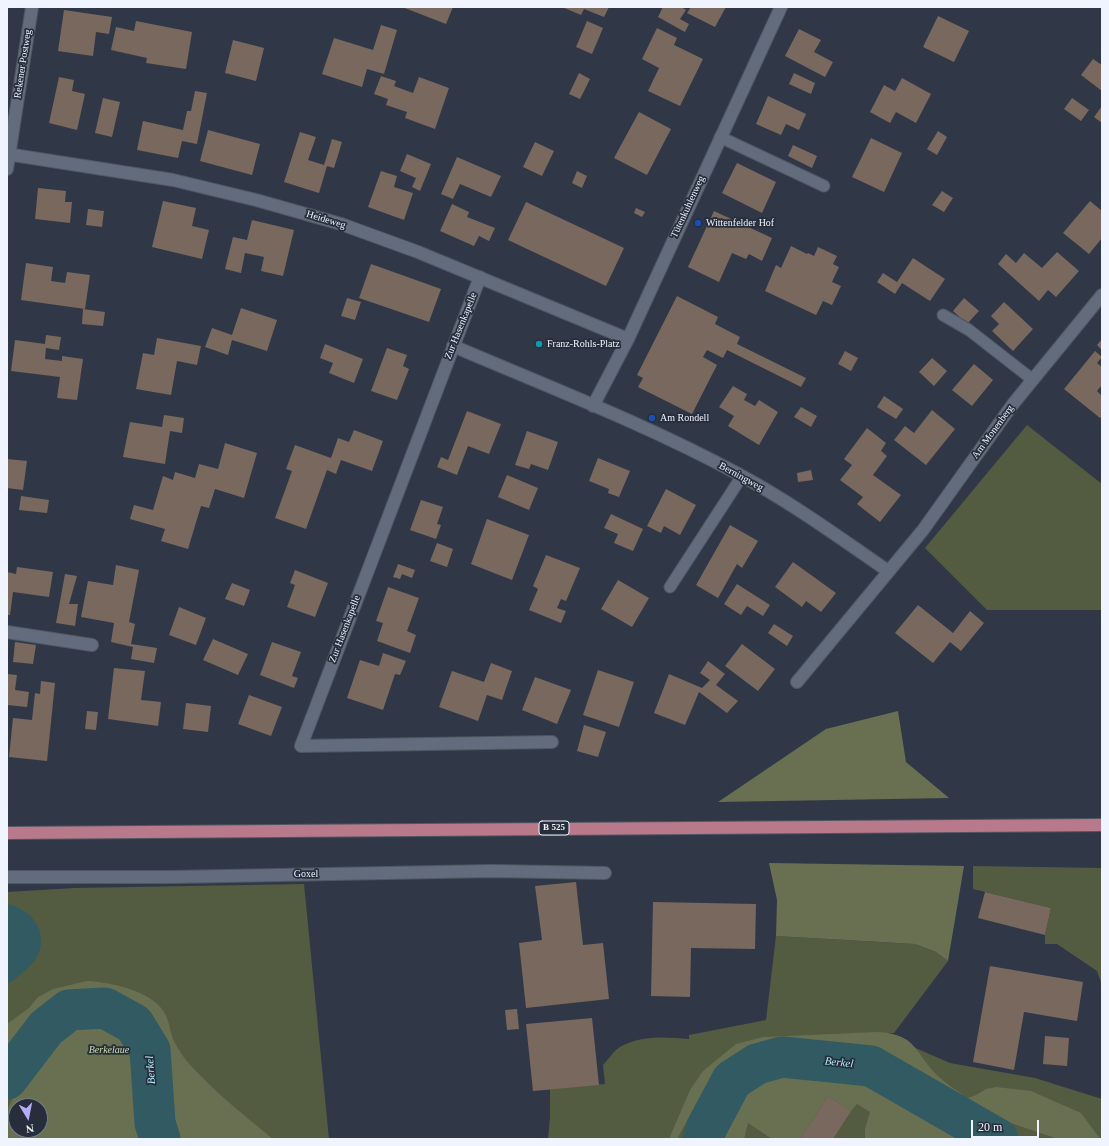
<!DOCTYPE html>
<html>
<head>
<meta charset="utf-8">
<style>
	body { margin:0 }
	#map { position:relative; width:1109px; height:1146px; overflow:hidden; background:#303847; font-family:Georgia,serif }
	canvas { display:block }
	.frame { position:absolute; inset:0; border:8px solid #eff4fe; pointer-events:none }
	.north { position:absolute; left:8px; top:1098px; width:40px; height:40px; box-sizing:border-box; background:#262e3c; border:1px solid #767d8a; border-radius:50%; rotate:170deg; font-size:11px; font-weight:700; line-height:16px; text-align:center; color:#eff4fe }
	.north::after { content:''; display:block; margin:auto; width:14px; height:18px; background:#b5acf9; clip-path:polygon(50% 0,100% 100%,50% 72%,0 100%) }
	.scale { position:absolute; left:971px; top:1120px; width:68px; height:18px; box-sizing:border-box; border:2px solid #eff4fe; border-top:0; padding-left:5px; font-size:12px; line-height:14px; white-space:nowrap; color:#eff4fe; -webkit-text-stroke:3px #262e3c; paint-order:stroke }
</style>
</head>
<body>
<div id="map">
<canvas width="1109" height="1146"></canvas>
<div class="frame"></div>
<div class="north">N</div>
<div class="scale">20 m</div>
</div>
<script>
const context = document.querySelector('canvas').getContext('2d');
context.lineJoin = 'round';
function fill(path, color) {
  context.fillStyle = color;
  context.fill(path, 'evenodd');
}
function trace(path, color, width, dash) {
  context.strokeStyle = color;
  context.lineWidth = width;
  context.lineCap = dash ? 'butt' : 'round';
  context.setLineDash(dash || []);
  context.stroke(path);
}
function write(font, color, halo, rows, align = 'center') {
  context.font = font + ' Georgia,serif';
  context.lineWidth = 3.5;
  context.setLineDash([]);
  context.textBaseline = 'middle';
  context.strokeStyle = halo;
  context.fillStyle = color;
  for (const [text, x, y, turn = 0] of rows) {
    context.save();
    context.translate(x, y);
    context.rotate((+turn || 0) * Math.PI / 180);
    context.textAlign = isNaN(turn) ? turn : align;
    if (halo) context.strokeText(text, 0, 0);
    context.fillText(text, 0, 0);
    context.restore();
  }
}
const green = new Path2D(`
	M1027,425L1102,484V610H987L925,548Z
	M973,866L1102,868V985L1097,971L1057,944H1045V935L1051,908L973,889Z
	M304,884L329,1139H7V892L75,888ZM16,1106H40V1130H16Z
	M776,936L915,944L936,952L948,961L894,1033H881L950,1063L1035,1078L1102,1099V1139H548L550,1117V1088L605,1084L603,1065C608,1060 614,1050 620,1047C640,1035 667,1037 689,1039V1035L766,1020Z`);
const forest = new Path2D(`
	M898,711L906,762L949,798L718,802L826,729Z
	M769,863L964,866L948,961L936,952L915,944L776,936L777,900Z
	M87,981C110,982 152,991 164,1012C170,1022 170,1034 175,1043C181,1055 192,1068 202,1077C223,1099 249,1119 273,1139H175C162,1108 172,1072 158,1041C139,998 82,982 43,1007C28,1017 18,1034 7,1048V1024L29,1008L38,997L53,989Z
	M89,1015L106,1019L131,1029L143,1047L145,1120L149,1139H7C7,1131 5,1119 7,1111C13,1093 27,1082 37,1067C48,1051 56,1033 69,1018ZM16,1106H40V1130H16Z
	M877,1032C919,1034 914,1054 939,1077C948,1085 958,1091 967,1098L974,1096L986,1089L996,1087L1031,1091L1081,1113L1098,1136L1102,1139H1058L996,1118L969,1113L937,1093L910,1068L883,1052L777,1045L757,1047L723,1066L705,1088L677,1139H669L690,1090L703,1071L736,1044L763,1037Z
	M790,1072L829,1077L858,1083L927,1115L960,1139H865V1129L870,1112L857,1104L851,1111L828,1096L800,1139H772L748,1123L744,1139H723C729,1116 746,1088 769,1078C776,1075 783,1074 790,1072Z`);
const water = new Path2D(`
	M7,904C33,909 51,935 35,960C29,969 15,978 7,985Z`);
const river = new Path2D(`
	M7,1079L46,1028L69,1010L105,1008L134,1024L150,1050L155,1123L160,1139
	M703,1139L707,1127L732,1080L757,1064L782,1057L871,1066L998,1139`);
const building = new Path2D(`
	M402,7H453L446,24Z
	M562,7H609L604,17L584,9L581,15Z
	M663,7H681L686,10L680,19L689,24L685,32L658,17Z
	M691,7H726L715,27L687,13Z
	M64,10L112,17L109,34L96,32L93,56L58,51Z
	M938,16L969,31L954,62L923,47Z
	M136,21L192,32L186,69L146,63L147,58L111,50L116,27L134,31Z
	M587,21L603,28L592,54L576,47Z
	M381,25L397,30L384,74L367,69L362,87L322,74L334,38L373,50Z
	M657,28L677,38L674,45L703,59L680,106L648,91L659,68L642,59Z
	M799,29L821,40L814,52L833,62L825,77L785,56Z
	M233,40L264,48L256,81L225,73Z
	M1093,59L1102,65V91L1081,75Z
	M579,73L590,79L580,99L569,94Z
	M794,73L815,83L811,94L789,84Z
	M381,76L396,81L394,86L413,93L419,77L449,88L435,129L405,118L407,112L386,105L388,99L374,94Z
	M59,77L74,80L72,91L85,94L77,130L49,123Z
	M902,78L931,94L916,123L896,112L890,123L870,112L884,85L895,91Z
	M195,91L207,93L197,144L182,141L178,158L137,150L143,121L183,130L187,111H191Z
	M768,96L806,114L799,130L786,124L781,135L756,124Z
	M103,98L120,102L112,137L95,133Z
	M1072,98L1089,110L1081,121L1064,109Z
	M1102,106V123L1094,117Z
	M639,112L671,129L647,175L614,158Z
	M208,130L260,144L252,175L200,161Z
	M938,131L947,137L937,155L927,149Z
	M300,132L316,137L308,160L324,165L332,139L342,142L334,168L327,166L319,193L284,182Z
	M871,138L902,153L884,192L852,177Z
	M535,142L554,151L542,176L523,167Z
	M793,145L817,156L812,168L788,156Z
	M407,154L431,164L420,191L412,187L416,178L400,171Z
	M457,157L501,176L491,197L460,184L453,199L441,194Z
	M737,163L776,182L762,213L722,193Z
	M381,171L397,176L394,187L413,193L404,220L368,207Z
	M577,171L587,176L582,188L572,183Z
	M38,188L66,191L65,202H72L70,223L35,219Z
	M942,191L953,198L944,212L932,205Z
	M163,201L196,208L192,226L209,230L202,259L152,247Z
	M1090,201L1102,211V238L1089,254L1063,233Z
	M526,202L624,248L606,286L508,240Z
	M452,204L469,212L467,217L495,228L489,241L479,236L474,246L440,231Z
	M636,208L645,212L642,217L634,213Z
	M88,209L104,211L102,227L86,225Z
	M714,211L772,238L762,261L749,254L746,259L732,253L719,282L688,267Z
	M252,220L294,230L283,276L261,271L264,257L245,253L241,273L225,269L233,237L247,240Z
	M791,246L807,254L808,253L814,256L818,247L837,256L833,264L839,267L832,282L841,286L832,305L823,301L816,315L765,291L776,265L781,268Z
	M1057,252L1079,271L1056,297L1048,290L1039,301L998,264L1006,254L1016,263L1024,253L1042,268Z
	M913,258L945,279L930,301L902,283L895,294L877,282L883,273L897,282Z
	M26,263L53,267L51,281L65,283L67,272L90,275L85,309L21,300Z
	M371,264L441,289L429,322L359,298Z
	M677,296L718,317L715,324L740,337L737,344L806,378L801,387L727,350L723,358L707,350L703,357L717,365L692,414L638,387L643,378L637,375Z
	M347,298L361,302L355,320L341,316Z
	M964,298L979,311L967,324L953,311Z
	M1004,302L1033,329L1013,351L992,331L999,324L991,316Z
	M241,308L277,320L267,351L232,340L228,355L205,347L212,328L232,335Z
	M83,309L105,312L103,326L82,324Z
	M46,335L61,337L59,350L46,348L45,359L62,361V356L83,359L77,400L57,398L60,377L11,371L15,340L45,344Z
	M157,338L201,346L197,365L177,361L171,395L136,389L143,353L154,355Z
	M1102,339V350L1097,345Z
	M325,344L363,359L354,383L329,373L333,363L320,358Z
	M387,348L407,355L403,366L409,369L397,400L371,391Z
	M845,351L858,358L851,371L838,364Z
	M1095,351L1102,357L1097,363L1102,367V385L1097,391L1102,396V416L1100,418L1064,389Z
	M932,358L947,371L934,386L919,372Z
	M974,364L993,380L972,406L952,390Z
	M733,386L747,394L744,400L755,406L759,400L778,412L759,445L728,426L734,416L719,407Z
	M884,396L903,409L896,419L877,407Z
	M801,407L817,416L811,427L794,417Z
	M932,410L955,429L926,465L894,440L905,426L914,433Z
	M467,411L501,424L489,454L468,446L457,475L437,467L441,457L448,460Z
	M164,415L184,418L182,433L170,431L165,464L123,457L130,422L162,427Z
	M867,428L886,443L881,451L887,456L873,475L901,495L880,522L857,504L863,497L840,480L852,465L844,459Z
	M354,430L383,441L372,471L341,460L336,474L327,470L306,529L275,518L292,471L286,469L295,445L331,458L338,438L349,442Z
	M527,431L558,442L548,470L531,464L529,469L515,465Z
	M225,443L257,453L244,498L215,489L209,508L201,506L188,549L161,541L165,529L130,519L134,505L153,510L163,476L173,480L175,472L195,478L199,464L218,469Z
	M598,458L630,471L619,497L608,493L609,489L589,481Z
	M7,459L27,461L23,490L7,488Z
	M811,470L813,480L798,482L797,473Z
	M507,475L538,488L529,510L498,497Z
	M666,489L696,505L680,535L664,526L661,533L647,526Z
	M21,496L49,500L47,513L19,510Z
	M421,500L443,507L437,524L441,525L436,539L410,530Z
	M611,514L643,529L633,551L614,543L618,534L604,528Z
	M487,519L529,535L512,580L471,564Z
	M730,525L758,541L742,568L737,564L718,598L696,585Z
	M437,543L453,549L447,567L430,561Z
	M546,555L580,568L566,601L561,599L557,608L566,611L561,623L529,610L538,589L533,586Z
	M793,562L836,593L821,612L806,601L802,607L775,587Z
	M398,564L415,570L412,578L402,574L400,579L393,577Z
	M116,565L139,570L129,622L135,624L131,644L157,648L154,663L131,659L133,647L111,642L114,623L81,617L88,581L113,585Z
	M17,567L53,572L49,597L13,592L10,615H7V572L16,574Z
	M295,570L328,583L315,617L287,607L295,585L290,583Z
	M65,574L77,576L69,604H78L75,626L56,623Z
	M618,580L649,598L632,627L601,609Z
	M232,583L250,590L244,606L225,599Z
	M737,584L770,605L763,616L747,606L741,615L724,604Z
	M388,587L419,598L407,631L416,635L410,653L377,641L383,623L376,621Z
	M918,605L953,633L970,611L984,623L961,651L950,642L933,663L895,633Z
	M179,607L206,618L196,645L169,635Z
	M774,624L793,636L787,646L768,633Z
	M213,639L248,654L238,675L203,660Z
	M15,642L36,645L33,664L13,662Z
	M272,642L301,652L292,676L298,678L294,688L260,675Z
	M742,644L775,669L758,691L725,666Z
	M383,653L406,661L400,675L395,674L383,710L347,698L360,660L379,666Z
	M708,661L725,674L716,685L738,701L727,713L699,692L685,725L654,713L669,674L702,688L710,680L700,673Z
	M491,663L512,671L502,700L487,695L478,721L439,707L452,671L484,682Z
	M114,668L145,671L141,700L161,702L158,726L108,719Z
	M598,670L634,682L619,727L583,715Z
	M7,674L17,675L15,690L29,692L27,707L7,705Z
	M535,677L571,690L557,724L522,710Z
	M41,681L55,683L47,761L9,757L13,718L32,720L35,693L40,694Z
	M249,695L282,707L271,736L238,724Z
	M186,703L211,706L208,732L183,729Z
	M87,711L98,712L96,730L85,729Z
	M584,725L606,732L598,757L577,751Z
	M576,882L583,945L603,943L609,999L526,1008L519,943L542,940L535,886Z
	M985,892L1051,908L1045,935L978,918Z
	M653,902L756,904L755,949L691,948L690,997L651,996Z
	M990,966L1083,982L1077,1021L1024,1012L1014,1070L973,1062Z
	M517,1009L519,1029L507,1030L505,1010Z
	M592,1018L599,1085L533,1091L526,1024Z
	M1045,1036L1069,1038L1067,1066L1043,1064Z
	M828,1096L851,1111L833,1139H800Z`);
const service = new Path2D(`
	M720,137L824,186
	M943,315L969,330L1033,380
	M670,587L742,476`);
const minor = new Path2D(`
	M7,154L173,180L256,200L341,224L418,252L628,339
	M7,169L32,7
	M480,277L301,746L552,742
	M453,346C549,387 648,425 740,475C792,503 840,538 888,571
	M593,406L628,339L781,7
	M7,632L92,645
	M797,682L923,530L1013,404L1102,295
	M7,877H173L492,871L605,873`);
const primary = new Path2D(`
	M7,833L1102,825`);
const markers = [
	[698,223,4,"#1a4fb4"],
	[539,344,4,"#0f9aa8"],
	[652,418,4,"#1a4fb4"]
];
const shields = [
	[554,828,30]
];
const shieldNames = [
	["B 525",554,828]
];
const streetNames = [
	["Rekener Postweg",23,64,-81],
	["Tütenkuhlenweg",688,207,-65],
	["Heideweg",326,220,17],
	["Zur Hasenkapelle",461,326,-68],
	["Am Monenberg",993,432,-54],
	["Berningweg",741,477,29],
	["Zur Hasenkapelle",345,629,-69],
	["Goxel",306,874]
];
const poiNames = [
	["Wittenfelder Hof",706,223],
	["Franz-Rohls-Platz",547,344],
	["Am Rondell",660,418]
];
const parkNames = [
	["Berkelaue",109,1050]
];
const waterNames = [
	["Berkel",839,1063,6],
	["Berkel",151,1070,-94]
];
fill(green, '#535b40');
fill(forest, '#687051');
fill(water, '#315a63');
trace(river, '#315a63', 41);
fill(building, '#79685d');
trace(service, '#505663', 13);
trace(minor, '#505663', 14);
trace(primary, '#505663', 14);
trace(service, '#636c7c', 11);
trace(minor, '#636c7c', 12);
trace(primary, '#b87a8a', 12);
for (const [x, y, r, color] of markers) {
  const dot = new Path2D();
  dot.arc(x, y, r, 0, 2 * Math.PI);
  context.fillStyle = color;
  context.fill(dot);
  trace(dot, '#262e3c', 1.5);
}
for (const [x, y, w] of shields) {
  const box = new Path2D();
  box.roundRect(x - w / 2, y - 7, w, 14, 3);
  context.fillStyle = '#262e3c';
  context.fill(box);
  trace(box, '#eff4fe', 1);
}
write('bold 9px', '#eff4fe', null, shieldNames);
write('10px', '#eff4fe', '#262e3c', streetNames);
write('10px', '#eff4fe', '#262e3c', poiNames, 'left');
write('italic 10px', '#cfdfa5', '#262e3c', parkNames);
write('italic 11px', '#b1ecfb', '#262e3c', waterNames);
</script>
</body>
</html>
